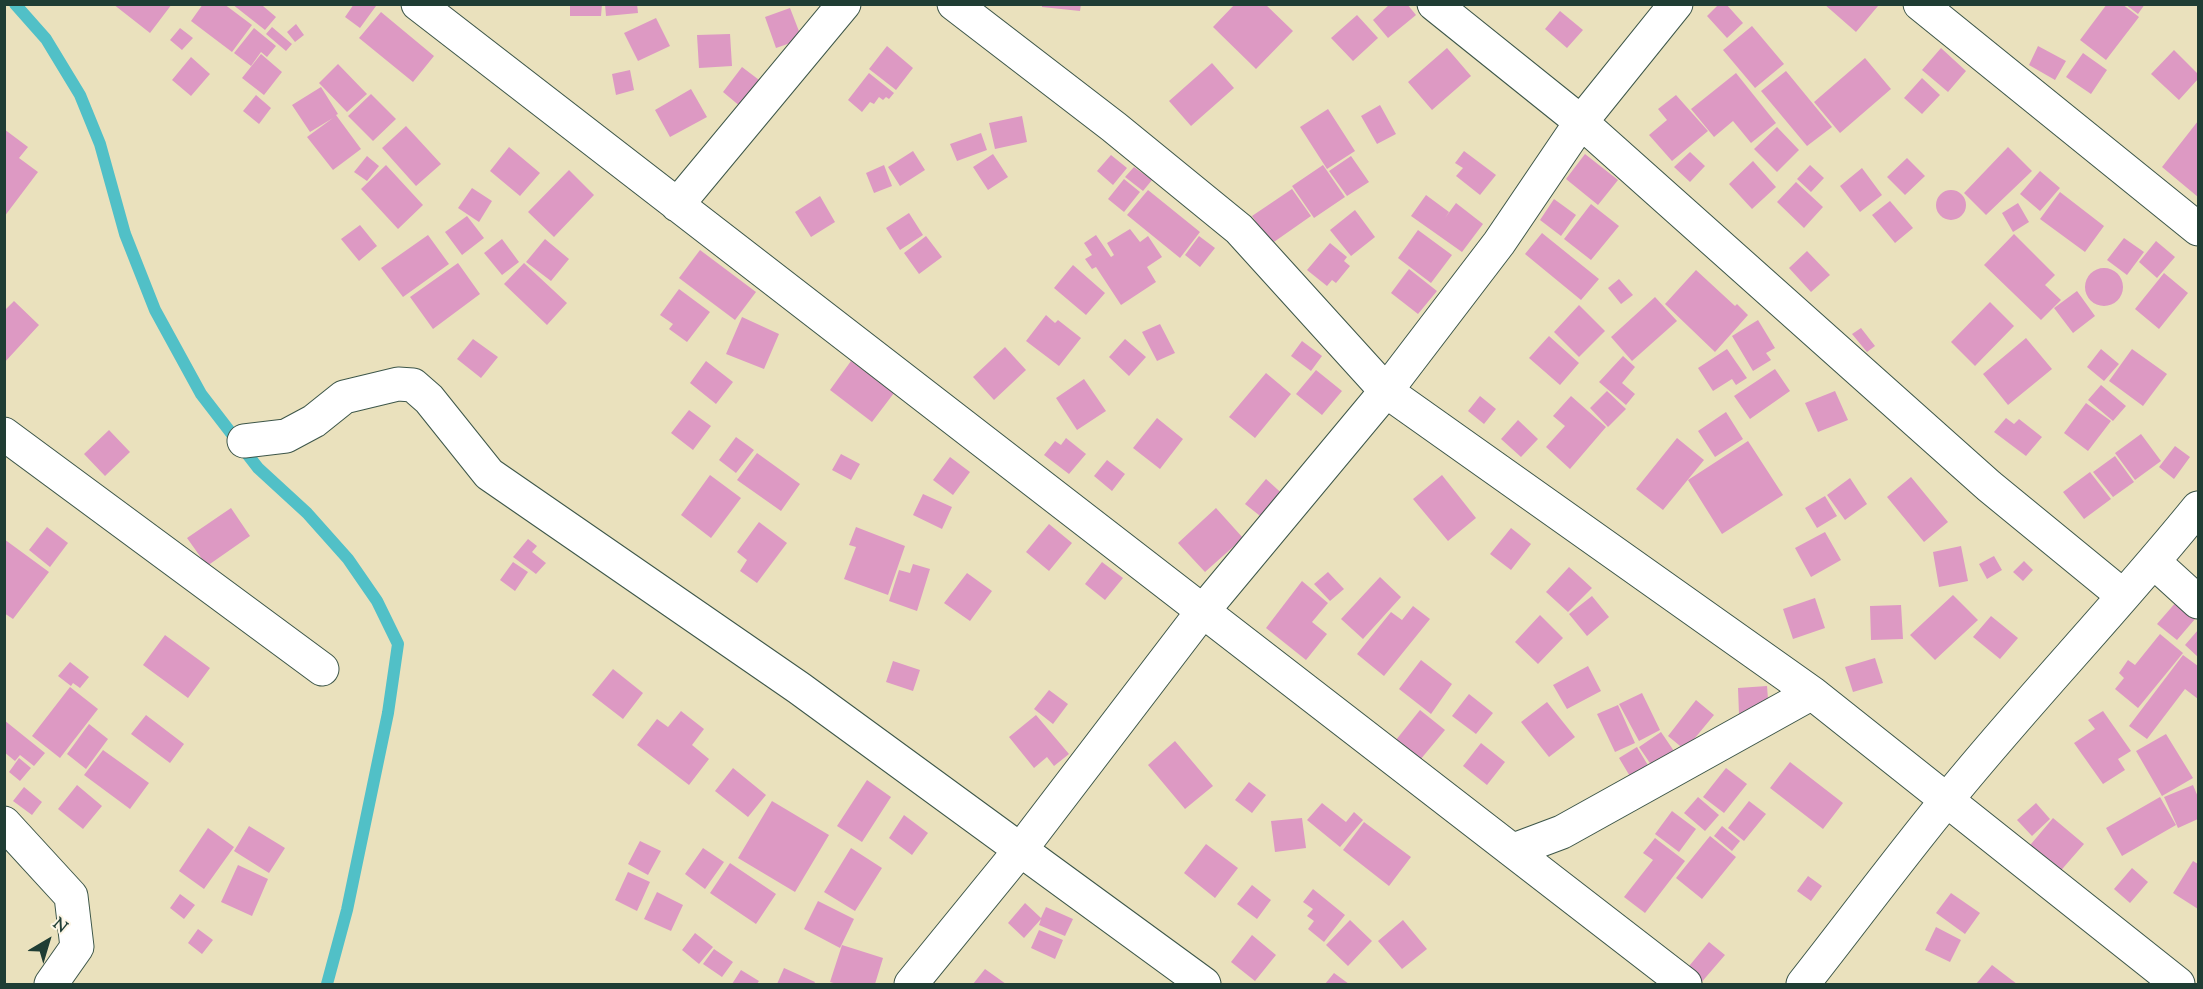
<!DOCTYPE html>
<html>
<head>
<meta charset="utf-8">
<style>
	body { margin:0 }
	#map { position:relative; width:2203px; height:989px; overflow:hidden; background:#eae1bd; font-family:"Sorts Mill Goudy",serif }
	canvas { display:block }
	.frame { position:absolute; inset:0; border:6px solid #1f3d34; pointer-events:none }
	.north { position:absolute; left:18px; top:911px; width:60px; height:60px; -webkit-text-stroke:4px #fcf5e5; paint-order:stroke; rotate:38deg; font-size:16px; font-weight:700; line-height:24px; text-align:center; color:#1f3d34 }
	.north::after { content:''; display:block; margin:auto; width:21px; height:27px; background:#1f3d34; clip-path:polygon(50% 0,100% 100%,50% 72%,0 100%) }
</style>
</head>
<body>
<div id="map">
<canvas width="2203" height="989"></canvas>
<div class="frame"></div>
<div class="north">N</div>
</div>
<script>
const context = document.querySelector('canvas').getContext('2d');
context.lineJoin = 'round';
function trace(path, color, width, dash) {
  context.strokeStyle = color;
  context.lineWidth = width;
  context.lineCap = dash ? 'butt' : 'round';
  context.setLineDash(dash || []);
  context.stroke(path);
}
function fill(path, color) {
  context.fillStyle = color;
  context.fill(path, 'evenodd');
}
const stream = new Path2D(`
	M15,4L46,39L80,95L100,144L125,234L155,310L201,394L258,468L307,513L348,559L377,601L398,644L388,713L347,910L327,984`);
const building = new Path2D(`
	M113,4H172L150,33Z
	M203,4H224L252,25L232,52L191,21Z
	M232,4H264L263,6L276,17L265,30Z
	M354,4H374L376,6L360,28L345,17Z
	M570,4H602L601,16H570Z
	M605,4H637L638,13L606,16Z
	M1042,4H1081L1080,11L1042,7Z
	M1235,4H1265L1293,31L1256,69L1213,27Z
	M1390,4H1407L1416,15L1388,38L1373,20Z
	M1719,4H1726L1743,23L1727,38L1707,16Z
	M1824,4H1877L1878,6L1856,32Z
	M2107,4H2122L2139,17L2106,60L2080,40Z
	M2125,4H2145L2138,14Z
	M790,8L802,39L776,48L765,17Z
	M1560,11L1583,30L1567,48L1545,29Z
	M381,12L434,56L413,82L359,38Z
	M1357,15L1378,38L1353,61L1331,38Z
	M656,18L670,46L638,61L624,33Z
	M296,24L304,35L295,42L287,32Z
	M1752,26L1784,64L1755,88L1723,50Z
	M272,27L292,44L286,51L266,34Z
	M180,28L193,38L182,50L170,40Z
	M254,28L276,46L267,57L261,52L251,66L234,53Z
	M730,34L732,66L699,68L697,35Z
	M887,46L913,68L896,90L869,69Z
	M2038,46L2066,61L2055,80L2029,65Z
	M1447,48L1471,76L1432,110L1408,82Z
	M1941,48L1966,71L1948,92L1922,70Z
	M2174,50L2198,74V79L2179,100L2151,74Z
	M2083,53L2107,70L2091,94L2066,77Z
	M261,54L282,72L264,95L242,78Z
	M191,57L210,74L191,96L172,80Z
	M1865,58L1891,89L1840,133L1814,102Z
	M1212,63L1234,88L1191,126L1169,101Z
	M338,64L367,94L347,112L319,83Z
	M742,67L767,86L747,112L723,92Z
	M630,70L634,90L616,95L612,74Z
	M1786,71L1832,127L1807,146L1761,91Z
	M869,73L894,93L889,99L886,97L883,100L879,97L874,104L870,102L862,112L848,100Z
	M1736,73L1776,123L1751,143L1733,121L1714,137L1691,109Z
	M1922,78L1940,95L1922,114L1904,98Z
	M321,87L338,114L336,115L361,149L333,170L307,137L333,118L310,132L292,105Z
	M691,89L707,117L670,137L655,110Z
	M371,94L396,119L373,141L348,116Z
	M256,95L271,108L259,124L243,111Z
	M1676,95L1708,131L1672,161L1649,135L1667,120L1658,109Z
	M1380,105L1396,134L1377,144L1361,116Z
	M1328,109L1355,151L1327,169L1300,127Z
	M1022,116L1027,142L995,149L989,123Z
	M2198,121V197L2162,167Z
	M406,126L441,164L416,186L382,148Z
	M1777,127L1799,150L1777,172L1754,149Z
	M4,129L28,147L19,158L38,172L4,217Z
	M981,133L987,150L957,161L950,144Z
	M509,147L540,173L520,196L490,171Z
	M2008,147L2032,171L1986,215L1964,193Z
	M913,151L925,170L900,186L888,167Z
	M1464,151L1496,175L1480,195L1456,176L1463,168L1455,163Z
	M1690,152L1705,166L1690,182L1674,167Z
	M993,154L1008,177L988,190L973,167Z
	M1585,154L1618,180L1598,205L1566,179Z
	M1111,155L1127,168L1113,185L1097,171Z
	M367,156L379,166L367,181L354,172Z
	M1351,156L1369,182L1347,196L1329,171Z
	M1907,158L1925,176L1905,195L1887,177Z
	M1753,161L1776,187L1752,209L1729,184Z
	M386,165L423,205L398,229L361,189Z
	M884,165L892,186L874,193L866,173Z
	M1323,165L1345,197L1314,218L1292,186Z
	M1810,165L1824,178L1811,192L1797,179Z
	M1134,167L1152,180L1143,191L1125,177Z
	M1862,168L1882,195L1860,212L1840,186Z
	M569,170L594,195L554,237L528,212Z
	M2040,171L2060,188L2040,211L2020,194Z
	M1124,179L1140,192L1124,212L1108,199Z
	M1796,182L1823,207L1804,228L1777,202Z
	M472,188L492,201L479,222L458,208Z
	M1292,189L1311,216L1271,244L1252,216Z
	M1936 205a15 15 0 1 1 30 0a15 15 0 1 1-30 0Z
	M1148,190L1200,232L1180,258L1127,215Z
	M2060,192L2104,226L2085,252L2040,219Z
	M1426,195L1449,212L1445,218L1456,203L1483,224L1462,252L1411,216Z
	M820,196L835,222L811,237L795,212Z
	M1554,199L1576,215L1561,236L1540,220Z
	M1890,201L1913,228L1895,243L1872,215Z
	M2018,203L2029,222L2013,232L2002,213Z
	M1591,204L1619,226L1591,260L1564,239Z
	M1355,210L1375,237L1351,256L1330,230Z
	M909,213L923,235L900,250L886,228Z
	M467,216L484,238L462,255L445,232Z
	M360,225L377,246L359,261L341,239Z
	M1130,229L1140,242L1148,236L1162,257L1147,267L1156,282L1121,305L1096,267L1092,269L1085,259L1092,255L1084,243L1096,235L1111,257L1114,255L1107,243Z
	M1418,230L1452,255L1431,283L1398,258Z
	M1542,233L1599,279L1581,300L1525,254Z
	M2014,234L2055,275L2045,285L2061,300L2041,320L1984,265Z
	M428,235L449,264L403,297L381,268Z
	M926,236L942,257L919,274L904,253Z
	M1199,236L1215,248L1200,267L1185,255Z
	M2124,238L2144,252L2127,275L2107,260Z
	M502,239L519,262L502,275L484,253Z
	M545,239L569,259L551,281L526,262Z
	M2156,241L2175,257L2157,278L2139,262Z
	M1330,243L1347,257L1344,261L1350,266L1336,283L1332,280L1327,286L1307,270Z
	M700,250L756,292L735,320L679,278Z
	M1807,251L1830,275L1811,292L1789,268Z
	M458,263L480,294L433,329L410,297Z
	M524,263L567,303L547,325L504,284Z
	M1073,265L1105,293L1086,315L1054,288Z
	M2085 287a19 19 0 1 1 38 0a19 19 0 1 1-38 0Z
	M1409,269L1437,291L1418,314L1391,293Z
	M1696,270L1735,306L1737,304L1748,315L1715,352L1665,304Z
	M2164,273L2188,293L2159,329L2135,309Z
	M1619,279L1633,295L1621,304L1608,288Z
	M679,289L710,312L687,342L669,329L673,324L660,315Z
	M2077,291L2095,316L2073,333L2054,308Z
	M1655,297L1677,321L1632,361L1611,337Z
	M14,301L39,325L4,363V311Z
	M1990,302L2014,326L1975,366L1951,342Z
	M1579,305L1605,331L1579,357L1554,332Z
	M1046,315L1055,323L1058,320L1081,338L1059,366L1026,341Z
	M742,317L779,334L764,369L726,354Z
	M1758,320L1775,348L1766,353L1771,360L1753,371L1732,336Z
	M1160,324L1175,353L1157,361L1142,332Z
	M1861,328L1875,346L1867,352L1852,334Z
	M1549,336L1579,363L1560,385L1529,358Z
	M2026,338L2052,369L2008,405L1983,374Z
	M473,339L498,357L481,378L457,359Z
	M1125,339L1146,357L1129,376L1109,357Z
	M1302,341L1322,356L1311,371L1291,356Z
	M1005,347L1026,370L994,400L973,377Z
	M1727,349L1747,378L1736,385L1732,379L1713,391L1698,368Z
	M2101,349L2119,364L2104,381L2087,367Z
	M2132,349L2167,374L2143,406L2109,381Z
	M1623,356L1635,367L1622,383L1635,394L1626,405L1599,382Z
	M706,361L733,382L716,404L690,383Z
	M851,361L894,393L872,422L830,390Z
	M1775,369L1790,391L1750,419L1734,396Z
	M1316,370L1342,391L1322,415L1296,394Z
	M1266,373L1291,394L1255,438L1229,417Z
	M1084,379L1106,411L1077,430L1056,398Z
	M2101,385L2126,406L2113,421L2088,400Z
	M1607,391L1626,409L1608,427L1590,408Z
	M1835,391L1848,420L1818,432L1805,403Z
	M1480,396L1496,409L1484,424L1468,411Z
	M1571,396L1606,427L1570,469L1546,447L1565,426L1553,416Z
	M2086,403L2111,421L2088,451L2064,433Z
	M689,410L711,426L693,450L671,433Z
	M1726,412L1743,439L1715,457L1698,431Z
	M1157,418L1183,439L1160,469L1133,448Z
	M2006,418L2014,424L2019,419L2042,437L2026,456L1994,432Z
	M1518,420L1538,439L1521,457L1501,439Z
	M109,430L130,452L105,476L84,454Z
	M2141,434L2161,461L2135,480L2115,453Z
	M736,437L754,450L736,473L719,460Z
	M1066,438L1086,454L1069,474L1044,455L1055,441L1061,445Z
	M1677,438L1704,460L1663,510L1636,489Z
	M1748,441L1783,495L1722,534L1688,480Z
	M2175,446L2190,457L2174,479L2159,467Z
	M757,453L800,484L781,511L737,480Z
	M841,454L860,464L851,480L832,470Z
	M2115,456L2134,482L2113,497L2093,472Z
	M950,457L970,472L953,495L933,480Z
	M1107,460L1125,474L1112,491L1094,476Z
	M2090,472L2111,499L2084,519L2063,492Z
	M710,475L741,498L711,538L681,515Z
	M1442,475L1476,518L1448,541L1413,499Z
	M1911,477L1948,522L1924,542L1887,497Z
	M1850,478L1867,504L1845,520L1827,495Z
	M1266,479L1288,499L1269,523L1245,504Z
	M923,494L952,507L942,529L913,515Z
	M1825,496L1837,516L1817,528L1805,508Z
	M231,508L250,536L207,566L187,538Z
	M1216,508L1243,538L1205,572L1178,543Z
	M759,522L787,543L757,583L740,571L747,560L737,552Z
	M1049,524L1072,543L1049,571L1026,552Z
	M47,527L68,543L50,567L29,550Z
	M856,527L905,546L888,595L844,579L856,547L849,545Z
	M1511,528L1531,544L1511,570L1490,554Z
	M1825,532L1841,560L1811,577L1795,548Z
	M4,539L49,572L13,619L4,613Z
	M528,539L537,546L532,552L546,563L536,574L513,557Z
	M1961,546L1968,581L1939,587L1933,552Z
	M1994,556L2002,570L1987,579L1979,564Z
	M2024,561L2033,570L2023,581L2013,572Z
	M513,562L528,572L515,591L500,580Z
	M1102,562L1123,578L1105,600L1085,584Z
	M913,564L930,569L917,611L889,601L899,570L910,573Z
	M1569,567L1592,588L1568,612L1546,592Z
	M1328,572L1344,589L1330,601L1314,584Z
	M967,573L992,591L970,621L944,603Z
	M1380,577L1401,597L1363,639L1341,619Z
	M1302,581L1328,603L1312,622L1327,634L1306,660L1266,628Z
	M1953,595L1978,620L1935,660L1910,635Z
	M1592,596L1609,617L1587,636L1569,614Z
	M1815,598L1825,628L1793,639L1783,609Z
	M2177,601L2195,619L2177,640L2157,624Z
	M1901,605L1903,639L1871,640L1870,606Z
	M1413,606L1430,619L1384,676L1357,654L1391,612L1402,620Z
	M1540,615L1563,638L1538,664L1515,642Z
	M1991,616L2018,638L2000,659L1973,637Z
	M2198,630V657L2185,645Z
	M2160,634L2183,653L2138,708L2115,689L2124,678L2119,673L2128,660L2135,665Z
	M165,635L210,668L188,698L143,665Z
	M2183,655L2198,666V699L2185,689L2147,739L2129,726Z
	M1875,658L1883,683L1853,692L1845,667Z
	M1421,660L1452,684L1431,714L1399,689Z
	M893,661L920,670L913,691L886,682Z
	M70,662L89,677L80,688L73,683L71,686L58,676Z
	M1588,666L1601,691L1567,709L1553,685Z
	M613,669L643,693L623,719L592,695Z
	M1767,686L1769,712L1739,714L1738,688Z
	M70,687L98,709L60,758L32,736Z
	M1049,690L1068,704L1053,724L1034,709Z
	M1642,693L1660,730L1639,741L1619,704Z
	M1469,694L1493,713L1476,734L1452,716Z
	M1696,700L1714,715L1685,750L1668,736Z
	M1547,702L1575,737L1549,757L1521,722Z
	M1618,705L1635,743L1615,752L1597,714Z
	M1420,710L1445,730L1420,760L1396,740Z
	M681,711L704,729L692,745L709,759L689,785L637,745L657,719L668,727Z
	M2103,711L2131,751L2118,759L2125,770L2103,784L2074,743L2095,729L2088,720Z
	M146,715L184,744L170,763L131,734Z
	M1036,715L1069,754L1054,766L1047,757L1034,768L1009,737Z
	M4,720L45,753L34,766L20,755L15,761L4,752Z
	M89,724L108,739L86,769L67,754Z
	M1661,732L1676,754L1654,769L1639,747Z
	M2166,734L2193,778L2162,796L2136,751Z
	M1175,741L1213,786L1185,809L1148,765Z
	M1481,743L1505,762L1487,785L1463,766Z
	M1637,747L1652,772L1634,783L1619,758Z
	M103,750L149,783L130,809L84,775Z
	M19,758L31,768L20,781L9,772Z
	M1790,762L1843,803L1823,829L1770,788Z
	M733,768L766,795L748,817L715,791Z
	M1726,768L1747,784L1724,813L1703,797Z
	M867,780L891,797L862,842L837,826Z
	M1249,782L1266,795L1252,813L1235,800Z
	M77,785L102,806L83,829L58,809Z
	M2193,785L2198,797V819L2178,828L2164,797Z
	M24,787L42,802L32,815L13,801Z
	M1698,797L1719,815L1705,831L1684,813Z
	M2160,797L2176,825L2122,856L2106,828Z
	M772,801L829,835L795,892L738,858Z
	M1749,801L1766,814L1744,841L1728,828Z
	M1322,803L1346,822L1354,812L1363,820L1340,847L1307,820Z
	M2036,803L2050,819L2032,836L2017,820Z
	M1672,811L1696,829L1679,852L1655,834Z
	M904,815L928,833L912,855L889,838Z
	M1302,818L1306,848L1275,852L1271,821Z
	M2053,818L2084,844L2057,875L2026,850Z
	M1364,822L1411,857L1389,886L1343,850Z
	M249,826L285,848L269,873L234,851Z
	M1722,826L1740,841L1732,851L1714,836Z
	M208,828L234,847L204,889L179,871Z
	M1710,836L1736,857L1702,899L1676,878Z
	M1655,838L1685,861L1645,913L1624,897L1653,860L1643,853Z
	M640,841L661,851L648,875L628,864Z
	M1206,844L1238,868L1215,898L1184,873Z
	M703,848L724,862L705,889L685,874Z
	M851,848L882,868L855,911L824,892Z
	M2193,861L2198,864V909L2173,893Z
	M730,863L776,894L756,924L710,893Z
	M238,865L268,879L252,916L221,902Z
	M2132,868L2148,882L2130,903L2114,889Z
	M628,872L650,882L637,911L615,900Z
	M1808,876L1822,886L1811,901L1797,891Z
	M1252,885L1271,900L1257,919L1237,904Z
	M1313,889L1345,915L1324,942L1308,929L1314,921L1307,916L1313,909L1303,902Z
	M657,892L683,905L671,931L644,919Z
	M1951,893L1980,913L1965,934L1936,913Z
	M180,894L195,905L184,919L170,908Z
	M818,901L854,919L840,948L804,929Z
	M1025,903L1041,918L1046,907L1073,919L1065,936L1039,925L1041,919L1024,938L1008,923Z
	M1350,920L1372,941L1348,966L1326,945Z
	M1403,920L1427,949L1402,969L1378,941Z
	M1936,927L1961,940L1950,962L1925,950Z
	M198,929L213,940L202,954L188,943Z
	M1039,930L1063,940L1055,959L1031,948Z
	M695,933L713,947L699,964L682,950Z
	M1252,935L1276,955L1255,981L1231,962Z
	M1709,942L1725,955L1700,984L1685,971Z
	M842,945L883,958L875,984H837L830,982Z
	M714,949L733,962L722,977L703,964Z
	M1992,965L2017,984H1976Z
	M784,968L815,982L814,984H777Z
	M985,969L1006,984H973Z
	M741,970L759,981L757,984H732Z
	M1334,973L1349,984H1325Z`);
const street = new Path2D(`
	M418,4L1685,984
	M954,4L1114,127L1239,229L1386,391L1812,693L2178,984
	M1434,4L1581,122L1989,486L2122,595
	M1920,4L2198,229
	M677,205L844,4
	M4,434L322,669
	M244,441L286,436L314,421L344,397L398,384L413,385L429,399L489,474L799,688L1204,984
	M2154,562L2198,602
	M4,823L71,896L77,947L51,984
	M1514,850L1562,832L1812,693
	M911,984L1021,849L1202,612L1386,391L1499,243L1581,122L1676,4
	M1803,984C1851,923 1897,861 1946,801C2027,701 2117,608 2198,508`);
trace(stream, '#51c0c7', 12);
fill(building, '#dd99c3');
trace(street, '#3d5649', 35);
trace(street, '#fff', 33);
</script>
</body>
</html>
